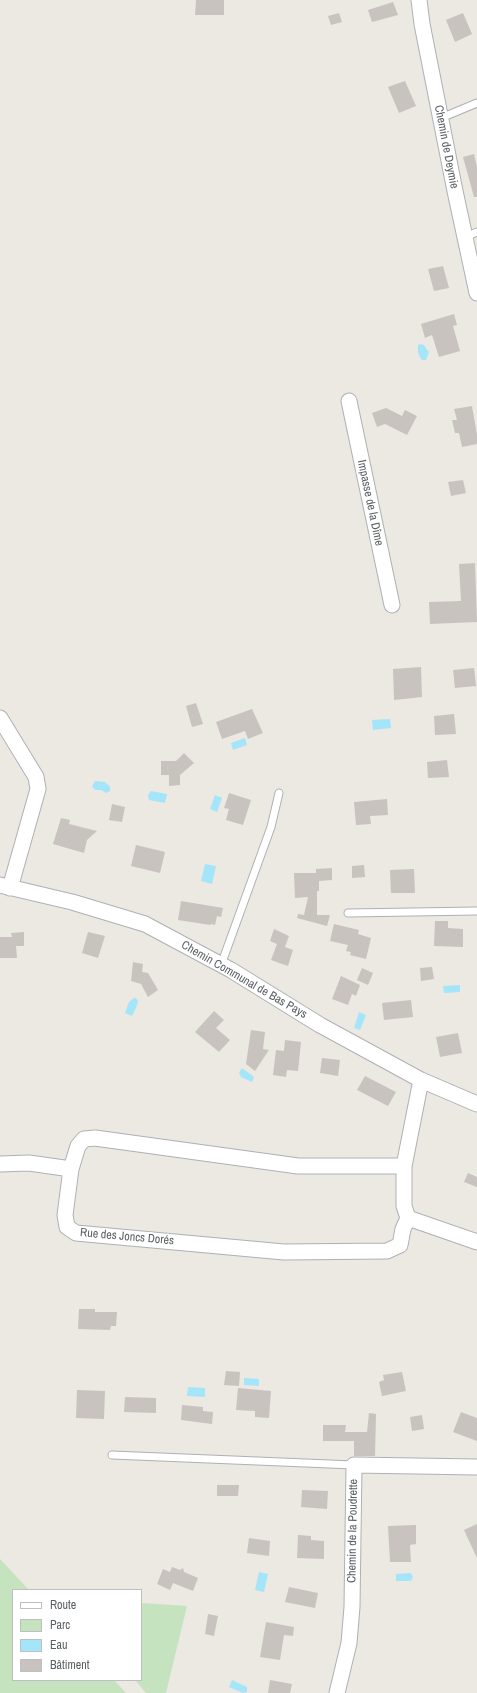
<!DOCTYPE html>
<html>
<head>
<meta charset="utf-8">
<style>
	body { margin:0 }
	#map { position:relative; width:477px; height:1693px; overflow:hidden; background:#ece8e2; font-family:"Archivo Narrow",sans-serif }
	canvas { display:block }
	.legend { position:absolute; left:12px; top:1589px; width:130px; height:92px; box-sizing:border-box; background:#fff; border:1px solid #bdbfc0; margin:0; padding:5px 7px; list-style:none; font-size:12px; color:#5a5f62 }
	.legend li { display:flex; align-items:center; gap:8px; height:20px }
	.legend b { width:20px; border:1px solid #bdbfc0 }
</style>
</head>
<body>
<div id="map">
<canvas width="477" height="1693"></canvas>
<ul class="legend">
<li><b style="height:5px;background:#fff"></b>Route</li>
<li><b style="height:11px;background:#c6e3c0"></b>Parc</li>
<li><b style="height:11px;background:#a5e5fa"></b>Eau</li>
<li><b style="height:11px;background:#c8c3bf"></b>Bâtiment</li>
</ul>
</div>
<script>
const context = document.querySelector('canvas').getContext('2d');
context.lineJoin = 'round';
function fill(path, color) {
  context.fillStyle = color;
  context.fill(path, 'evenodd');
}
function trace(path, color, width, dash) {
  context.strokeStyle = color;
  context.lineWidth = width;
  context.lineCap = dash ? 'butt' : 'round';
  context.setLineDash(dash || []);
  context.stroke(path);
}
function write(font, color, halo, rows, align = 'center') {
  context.font = font + ' "Archivo Narrow",sans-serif';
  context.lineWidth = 3;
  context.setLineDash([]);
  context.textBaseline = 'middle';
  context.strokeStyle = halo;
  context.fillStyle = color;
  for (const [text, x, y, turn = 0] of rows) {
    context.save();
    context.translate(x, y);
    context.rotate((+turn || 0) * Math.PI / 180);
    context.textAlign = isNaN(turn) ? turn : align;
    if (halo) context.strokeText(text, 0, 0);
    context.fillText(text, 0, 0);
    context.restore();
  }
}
const green = new Path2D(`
	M0,1559L29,1590H13V1680H114L126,1693H0Z
	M141,1603L187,1606L166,1693H146L135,1680H141Z`);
const water = new Path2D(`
	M419,344L424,345L427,350L429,352L426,360H422C419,357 416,348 419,344Z
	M390,719L391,728L373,730L372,720Z
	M245,738L247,745L233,750L231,743Z
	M95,781L105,782L110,787V791L106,793L101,790H95L92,786Z
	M151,791L167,794L165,803L149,800L148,795Z
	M215,795L222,798L217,812L210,809Z
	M205,864L216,866L212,884L201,881Z
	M460,985V992L444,993L443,986Z
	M134,998H136L138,1001L136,1008L132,1016L125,1013L129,1002Z
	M359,1012L366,1015L360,1030L354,1028Z
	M242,1068L254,1077L252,1082L241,1077L239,1073Z
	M244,1378L259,1379V1386L244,1385Z
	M188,1387L205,1388V1397L187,1396Z
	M259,1572L268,1574L264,1592L255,1590Z
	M411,1573L413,1577L411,1581H396V1574Z
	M232,1680L247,1687V1692L243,1693L229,1687Z`);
const building = new Path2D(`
	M196,0H224V15H195Z
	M393,2L398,15L372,22L368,10Z
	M339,13L342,22L331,25L328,16Z
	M463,13L472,34L455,42L446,20Z
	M405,81L416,106L399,113L388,87Z
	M474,154L477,167V197H474L463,157Z
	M443,266L449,288L434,291L428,269Z
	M454,314L457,325L453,326L460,351L439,357L432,335L425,338L421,324Z
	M472,406L477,435V444L462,447L459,433H455L452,420H457L454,409Z
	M386,408L402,416L405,410L417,416L407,435L385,424L377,427L372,413Z
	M463,480L466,493L451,496L448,482Z
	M475,563L477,622L430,624L429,602L461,601L459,564Z
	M421,667L422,697L394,700L393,669Z
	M474,668L476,686L455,688L453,670Z
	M196,703L203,724L192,727L186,706Z
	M252,709L263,733L248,739L245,731L222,739L216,722Z
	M454,714L456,734L435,735L434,716Z
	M184,753L194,763L180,775V785L169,786V775H161V761H176Z
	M447,760L449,777L428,778L427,762Z
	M229,793L251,800L243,825L226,820L229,809L224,808Z
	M387,799L388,815L370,816L371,824L356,825L354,802Z
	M112,804L125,807L122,822L109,820Z
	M61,818L70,820L69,824L97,831L87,840L84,853L53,844Z
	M136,845L165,852L160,873L131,866Z
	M364,865L365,877L352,878V866Z
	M332,868V880L319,881V891H317V915H330L327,926L297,918L298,914L304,915L308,897L295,898L294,873H316V869Z
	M414,869L415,893H391L390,870Z
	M181,901L223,908L221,917L217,916L215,925L211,924L210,925L178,920Z
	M435,921H448V928L463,929V947L434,946Z
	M334,924L359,930L358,934L371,938L366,959L350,955L351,952L346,951L348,945L330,941Z
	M274,929L289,936L285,947L293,950L288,966L271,960L277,944L270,941Z
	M24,932V946H16L17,958H0V937H12L11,933Z
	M88,932L105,936L98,958L82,953Z
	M133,962L143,964L142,972L148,973L158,990L148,997L141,984L131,981Z
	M432,967L434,979L421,981L420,968Z
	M362,968L373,973L368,985L357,980Z
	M341,976L360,985L356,996L352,994L348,1005L332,999Z
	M411,1000L413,1017L384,1020L382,1003Z
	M214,1011L224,1020L216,1028L230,1040L219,1052L195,1032Z
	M251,1030L265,1032L263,1049L269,1050L255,1071L246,1064Z
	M458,1033L462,1053L440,1057L436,1037Z
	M285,1040L301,1042L298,1071L287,1070L286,1077L273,1075L276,1050L284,1051Z
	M322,1058L340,1060L338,1076L320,1073Z
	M365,1076L396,1092L388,1106L357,1090Z
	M468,1173L477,1177V1187L464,1182Z
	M79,1309H95V1312H117L116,1326H111L110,1330L78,1329Z
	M226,1371L240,1372L239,1386L224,1385Z
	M402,1372L406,1391L382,1396L379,1382L384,1380L383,1375Z
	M238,1388L271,1391L269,1418L255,1417V1411L236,1410Z
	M77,1390L105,1391L104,1419L76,1418Z
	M125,1397L156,1398V1413L124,1412Z
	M182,1405L203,1407V1411L213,1412L212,1424L181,1420Z
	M461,1412L477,1418V1441L453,1432Z
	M369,1413L376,1414L375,1456H354V1441H323V1425H346L345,1432H367Z
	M422,1415L424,1429L412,1431L410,1417Z
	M217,1485H239L238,1496H217Z
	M302,1490L328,1491L327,1509L301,1507Z
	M477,1524V1558L464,1530Z
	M416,1525V1544L410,1545L411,1562H390L388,1526Z
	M298,1535L311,1536V1540L324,1541V1559L297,1558Z
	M249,1538L270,1541L269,1556L247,1553Z
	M172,1567L180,1570L183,1568L184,1572L198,1578L193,1591L173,1583L170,1590L157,1584L163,1569L170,1572Z
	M289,1587L318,1593L315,1608L285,1602Z
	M208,1614L218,1616L214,1636L205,1634Z
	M266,1622L294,1627L293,1636L284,1635L280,1660L260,1657Z
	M270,1680L292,1684L290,1693H268Z`);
const service = new Path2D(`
	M441,118L477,103
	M466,237L477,232
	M348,913L477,911
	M221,965L271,827L279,793
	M112,1455L354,1465`);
const minor = new Path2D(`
	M419,0L422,24L455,191L477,293
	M349,401L392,605
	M0,718L36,777L38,789L10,888
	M0,885L72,902L145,924L231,970L320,1025L421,1080L477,1104
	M0,1164L29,1163L71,1169
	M404,1166H298L95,1138L84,1139L78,1146L71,1169L65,1215L67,1227L76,1233L284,1252L387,1251L400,1245L403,1229L408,1218L404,1206V1166L421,1080
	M408,1218L477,1242
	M337,1693L349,1643L352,1607L354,1465L477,1467`);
const streetNames = [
	["Chemin de Deymie",446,147,79],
	["Impasse de la Dîme",370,503,78],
	["Chemin Communal de Bas Pays",244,980,30],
	["Rue des Joncs Dorés",127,1237,5],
	["Chemin de la Poudrette",353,1531,-89]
];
fill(green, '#c6e3c0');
fill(water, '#a5e5fa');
fill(building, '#c8c3bf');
trace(service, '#aeb1b4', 9);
trace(minor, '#aeb1b4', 17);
trace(service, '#fff', 7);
trace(minor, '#fff', 15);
write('12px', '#5a5f62', '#fff', streetNames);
</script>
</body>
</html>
